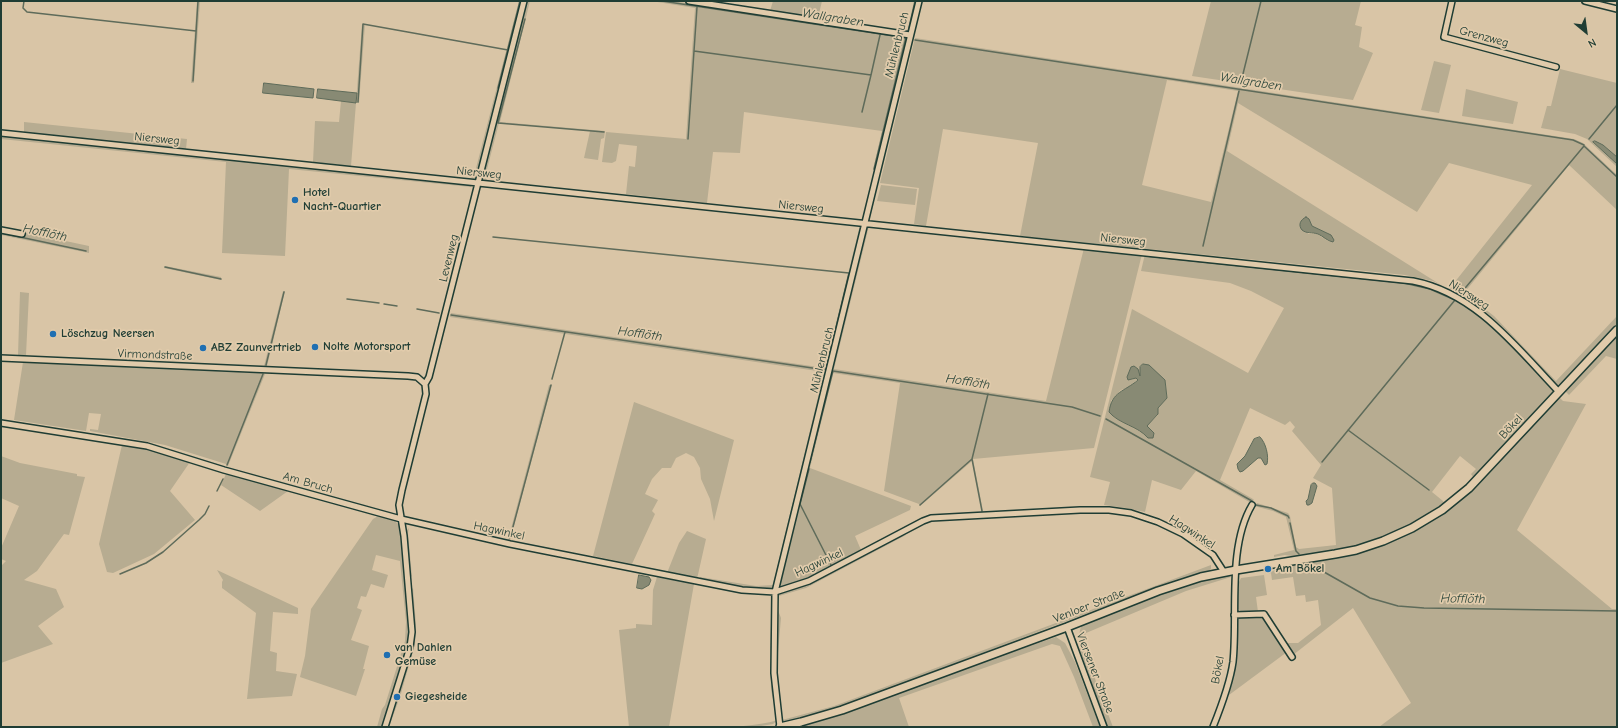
<!DOCTYPE html>
<html>
<head>
<meta charset="utf-8">
<style>
	body { margin:0 }
	#map { position:relative; width:1618px; height:728px; overflow:hidden; background:#d9c5a6; font-family:"Comic Neue",sans-serif }
	canvas { display:block }
	.frame { position:absolute; inset:0; border:2px solid #1f3d34; pointer-events:none }
	.north { position:absolute; left:1566px; top:12px; width:40px; height:40px; -webkit-text-stroke:3px #e1cbab; paint-order:stroke; rotate:151deg; font-size:11px; font-weight:700; line-height:16px; text-align:center; color:#1f3d34 }
	.north::after { content:''; display:block; margin:auto; width:14px; height:18px; background:#1f3d34; clip-path:polygon(50% 0,100% 100%,50% 72%,0 100%) }
</style>
</head>
<body>
<div id="map">
<canvas width="1618" height="728"></canvas>
<div class="frame"></div>
<div class="north">N</div>
</div>
<script>
const context = document.querySelector('canvas').getContext('2d');
context.lineJoin = 'round';
function fill(path, color) {
  context.fillStyle = color;
  context.fill(path, 'evenodd');
}
function trace(path, color, width, dash) {
  context.strokeStyle = color;
  context.lineWidth = width;
  context.lineCap = dash ? 'butt' : 'round';
  context.setLineDash(dash || []);
  context.stroke(path);
}
function write(font, color, halo, rows, align = 'center') {
  context.font = font + ' "Comic Neue",sans-serif';
  context.lineWidth = 3.5;
  context.setLineDash([]);
  context.textBaseline = 'middle';
  context.strokeStyle = halo;
  context.fillStyle = color;
  for (const [text, x, y, turn = 0] of rows) {
    context.save();
    context.translate(x, y);
    context.rotate((+turn || 0) * Math.PI / 180);
    context.textAlign = isNaN(turn) ? turn : align;
    if (halo) context.strokeText(text, 0, 0);
    context.fillText(text, 0, 0);
    context.restore();
  }
}
const green = new Path2D(`
	M197,1H200L194,83H191Z
	M519,1H522L477,179L471,178L474,176Z
	M526,1H530L500,122L605,131L604,138L601,139L598,160L584,158L590,131L499,123L485,177L487,180L481,179Z
	M651,1H672L908,37L875,170H873L882,131L744,112L740,153L713,152L707,203L626,194L629,166L635,167L637,146L619,144L616,161L612,163L602,162L606,132L686,139L695,8Z
	M773,1H822L818,18L770,11Z
	M1211,1H1361L1355,25L1362,27L1359,47L1373,53L1353,100L1192,76Z
	M362,24H365L359,103H356L351,166L313,162L315,121L339,122L341,101L356,102Z
	M915,38L1574,139L1583,143L1617,175V210L1569,165L1464,293L1494,316L1556,381L1617,316V326L1561,385L1557,386L1553,384L1477,309L1450,288L1532,185L1449,163L1417,212L1238,103L1227,151L1441,285L1433,281L1405,275L1020,236L1038,143L943,129L926,226L914,224L919,188L880,183ZM1167,80L1238,91L1211,202L1142,185ZM1309,219C1312,232 1319,228 1327,233C1329,235 1331,240 1333,242L1328,241L1317,234H1308Z
	M1434,61L1451,65L1439,113L1421,110Z
	M1560,69L1617,83V157L1603,145L1593,142L1617,164V167L1587,139L1575,134L1541,128L1547,106H1551Z
	M1466,89L1518,102L1513,124L1462,116Z
	M24,122L187,139L186,149L24,132Z
	M1,136L471,184V187L289,169L285,256L222,253L226,162L1,139Z
	M881,185L917,189L915,205L877,201Z
	M860,225L862,228L774,587L771,589L731,586L700,580V577L756,586L773,585L824,372L450,317L451,313L825,368Z
	M867,225L869,226L834,369L1046,401L1084,248L1142,254L1094,448L973,459L983,511H982L972,461L920,506L919,504L884,491L900,383L833,373L810,468L911,506L910,510L855,536L861,550L804,581L781,587L780,585L865,228Z
	M1,232H23L89,246V253L1,235Z
	M1145,254L1404,281L1431,287L1458,299L1494,326L1553,388L1554,392L1473,477L1471,474L1476,469L1460,456L1432,492L1443,501L1445,505L1407,527L1353,547L1298,557L1285,555L1274,557V555L1294,550L1286,517L1273,511L1254,506L1257,503L1288,513L1290,516L1296,547L1299,549L1336,545L1332,488L1313,478L1321,465L1292,431L1295,427L1290,421L1285,425L1250,408L1220,480L1253,499L1254,500L1251,503L1196,471L1181,490L1152,480L1145,512L1126,508L1104,505L1110,482L1090,477L1132,309L1248,373L1284,308L1251,291L1230,283L1141,271ZM1139,376L1165,380L1167,398L1158,408V415L1147,426L1148,438L1144,434L1114,417L1111,401L1121,390L1128,388L1138,379L1136,378L1130,380Z
	M165,266L221,277V280L164,268Z
	M283,291H285L267,366H264Z
	M20,292L29,293L26,355H18Z
	M1617,335V359L1606,356L1569,395L1565,391Z
	M23,362L262,373L265,374L228,466L226,464L165,445L90,431V429L98,430L101,414L89,413L86,431L14,420Z
	M549,385H552L510,540H508Z
	M1559,397L1563,401L1586,404L1517,530L1612,609H1617V727H1379L1411,703L1353,608L1293,655L1285,643H1298L1321,625L1318,600L1306,602L1305,595L1296,596L1293,577L1272,580L1271,573L1268,574L1281,566L1363,550L1435,518Z
	M634,402L734,440L714,521L710,499L701,479L700,468L694,457L686,453L676,458L671,468H662L652,479L645,494L658,500L652,511L655,514L632,564L593,556Z
	M122,445L162,453L190,462L170,491L195,520L154,554L113,573L107,572L99,544Z
	M1,456L20,463L77,474V476L85,477L69,535L64,534L37,571L24,580L56,589L64,607L38,626L53,644L1,663V566L6,561L1,559V548L19,506L1,498Z
	M226,474L288,491L260,511L221,485Z
	M378,516L394,520L399,525L410,631L401,668L382,727H377L382,709L385,705L405,641L406,622L400,561L376,555L372,570L388,575L384,588L371,584L366,597L361,596L357,608L362,610L351,640L369,646L363,669H365L356,696L300,677L305,656L311,609L373,519Z
	M409,528L408,533L412,577L410,575L406,531Z
	M687,531L706,539L697,579L667,573L679,543Z
	M906,535L806,588L779,596L776,605L781,618L776,675L782,720L834,706L1211,565V569L1206,573L1189,577L1109,605L834,709L785,723L782,722C780,717 780,712 779,707C774,679 776,656 777,629C777,618 773,604 778,595L806,585L900,536Z
	M217,570L298,608V614L273,612L270,651L277,653L276,671L297,674L292,696L247,699L256,613L222,588V582L223,580Z
	M1226,575L1231,577L1186,591L1086,633L1083,639L1097,685L1113,727H1107L1080,650L1079,635L1081,626C1131,607 1174,586 1226,575Z
	M1264,575L1267,595L1256,597L1258,612L1243,613L1237,608L1239,582L1241,578Z
	M657,577L694,584L669,727H629L619,630L636,628V624L652,625L653,590Z
	M413,588L416,624L415,644L400,697L389,727H387L414,639L415,630L411,591Z
	M772,605H773L776,714L771,690L770,648Z
	M1263,615L1287,652L1229,695C1237,667 1238,645 1238,616Z
	M1056,637L1065,643L1075,662L1100,727H1093L1074,677L1060,646L1052,644L899,698L909,727H794Z
	M778,720L773,724L755,727H692C720,727 750,728 778,720Z`);
const water = new Path2D(`
	M264,83L314,89L313,98L263,93Z
	M318,89L357,93L356,103L317,98Z
	M1595,141L1603,145L1617,157V164L1593,142Z
	M1306,217L1309,219L1312,226L1331,235L1334,240L1333,242C1327,241 1323,236 1318,234C1312,232 1307,234 1302,230C1298,225 1300,220 1306,217Z
	M1143,364L1149,365L1165,380L1167,398L1158,408V414L1147,426L1154,433L1153,438H1148C1138,426 1119,424 1109,412C1112,391 1124,392 1138,380L1136,378L1128,380L1127,377L1131,367L1134,366L1138,369L1140,376V367Z
	M1260,437C1266,443 1269,456 1267,464L1265,465L1261,458H1258L1243,471L1240,472L1238,469L1237,464L1245,456L1254,439Z
	M1313,483H1315L1317,486L1312,503L1309,505H1307L1306,501L1308,499L1311,485Z
	M639,575L649,577L651,580L649,585L642,589L637,588Z`);
const stream = new Path2D(`
	M24,1L23,8L27,12L196,31
	M662,1L907,38
	M525,19L498,123L604,132
	M908,32L915,1
	M915,40L1573,140L1584,145
	M694,51L871,75L880,35
	M193,81L198,1
	M1241,82L1261,1
	M498,88L520,1
	M358,102L363,24L508,50
	M862,112L871,75
	M688,139L697,7
	M1589,139L1617,105
	M874,169L906,37
	M1,233L86,251
	M1203,246L1239,91
	M1146,256L1404,283L1430,289L1455,300L1322,462
	M165,267L221,279
	M1461,293L1584,146L1617,177
	M347,299L379,303
	M384,304L397,306
	M417,309L439,313
	M451,315L826,370L849,273L493,237
	M266,365L284,292
	M552,379L565,332
	M1106,419L1252,501
	M1348,430L1429,490
	M972,459L982,511
	M810,462L833,371L1072,407L1100,416
	M227,465L263,374
	M809,469L800,504L831,565
	M217,491L223,479
	M920,505L972,459L988,394
	M1256,505L1271,508L1288,516L1289,518
	M1290,523L1296,551L1299,554
	M510,538L551,385
	M1317,568L1370,598L1398,606L1424,608L1617,611
	M120,574L146,563L163,552L199,520L205,514L209,506`);
const minor = new Path2D(`
	M689,1L910,35
	M1452,1L1444,37L1556,67
	M1585,1L1617,9
	M1,133L1413,281C1476,293 1517,348 1559,392
	M1,230L22,234
	M1,358L408,376L417,377L425,384
	M1,423L147,446L224,470L401,519L510,544L742,590L775,592L809,581L923,521L931,518L1080,510H1109L1131,513L1158,522L1183,534L1213,555L1224,572
	M1234,615L1264,614L1292,657
	M1067,627L1104,727
	M385,727L410,647L412,632L404,536L399,505L402,490L426,394L425,384L429,377L524,1
	M780,727L774,673L775,592L919,1
	M1213,727C1221,707 1230,684 1233,662C1238,615 1227,547 1252,505`);
const major = new Path2D(`
	M780,727L801,722L842,710L1067,627L1158,591L1201,577L1236,570L1335,554L1356,550L1383,541L1412,528L1442,510L1469,488L1617,330`);
const markers = [
	[295,200,4,"#1f6fb2"],
	[53,334,4,"#1f6fb2"],
	[315,347,4,"#1f6fb2"],
	[203,348,4,"#1f6fb2"],
	[1268,569,4,"#1f6fb2"],
	[387,655,4,"#1f6fb2"],
	[397,697,4,"#1f6fb2"]
];
const streetNames = [
	["Grenzweg",1484,37,15],
	["Mühlenbruch",897,45,-76],
	["Niersweg",157,139,6],
	["Niersweg",479,173,6],
	["Niersweg",801,207,6],
	["Niersweg",1123,240,6],
	["Levenweg",449,258,-76],
	["Niersweg",1469,295,33],
	["Virmondstraße",155,355,2],
	["Mühlenbruch",822,360,-76],
	["Bökel",1511,427,-47],
	["Am Bruch",308,483,16],
	["Hagwinkel",499,531,12],
	["Hagwinkel",1192,532,33],
	["Hagwinkel",819,563,-25],
	["Venloer Straße",1089,606,-21],
	["Bökel",1218,670,-79],
	["Viersener Straße",1095,673,69]
];
const poiNames = [
	["Hotel",303,193],
	["Nacht-Quartier",303,207],
	["Löschzug Neersen",61,334],
	["Nolte Motorsport",323,347],
	["ABZ Zaunvertrieb",211,348],
	["Am Bökel",1276,569],
	["van Dahlen",395,648],
	["Gemüse",395,662],
	["Giegesheide",405,697]
];
const waterNames = [
	["Wallgraben",833,18,9],
	["Wallgraben",1251,82,9],
	["Hofflöth",45,233,12],
	["Hofflöth",640,334,8],
	["Hofflöth",968,382,9],
	["Hofflöth",1463,599,1]
];
fill(green, '#b7ac91');
fill(water, '#888a74');
trace(water, '#5e6b5a', 1);
trace(stream, '#5e6b5a', 1.5);
trace(minor, '#1f3d34', 8);
trace(major, '#1f3d34', 10);
trace(minor, '#e1cbab', 5);
trace(major, '#e1cbab', 7);
for (const [x, y, r, color] of markers) {
  const dot = new Path2D();
  dot.arc(x, y, r, 0, 2 * Math.PI);
  context.fillStyle = color;
  context.fill(dot);
  trace(dot, '#e1cbab', 1.5);
}
write('12px', '#1f3d34', '#e1cbab', streetNames);
write('bold 12px', '#1f3d34', '#e1cbab', poiNames, 'left');
write('italic 13px', '#2a453a', '#e1cbab', waterNames);
</script>
</body>
</html>
